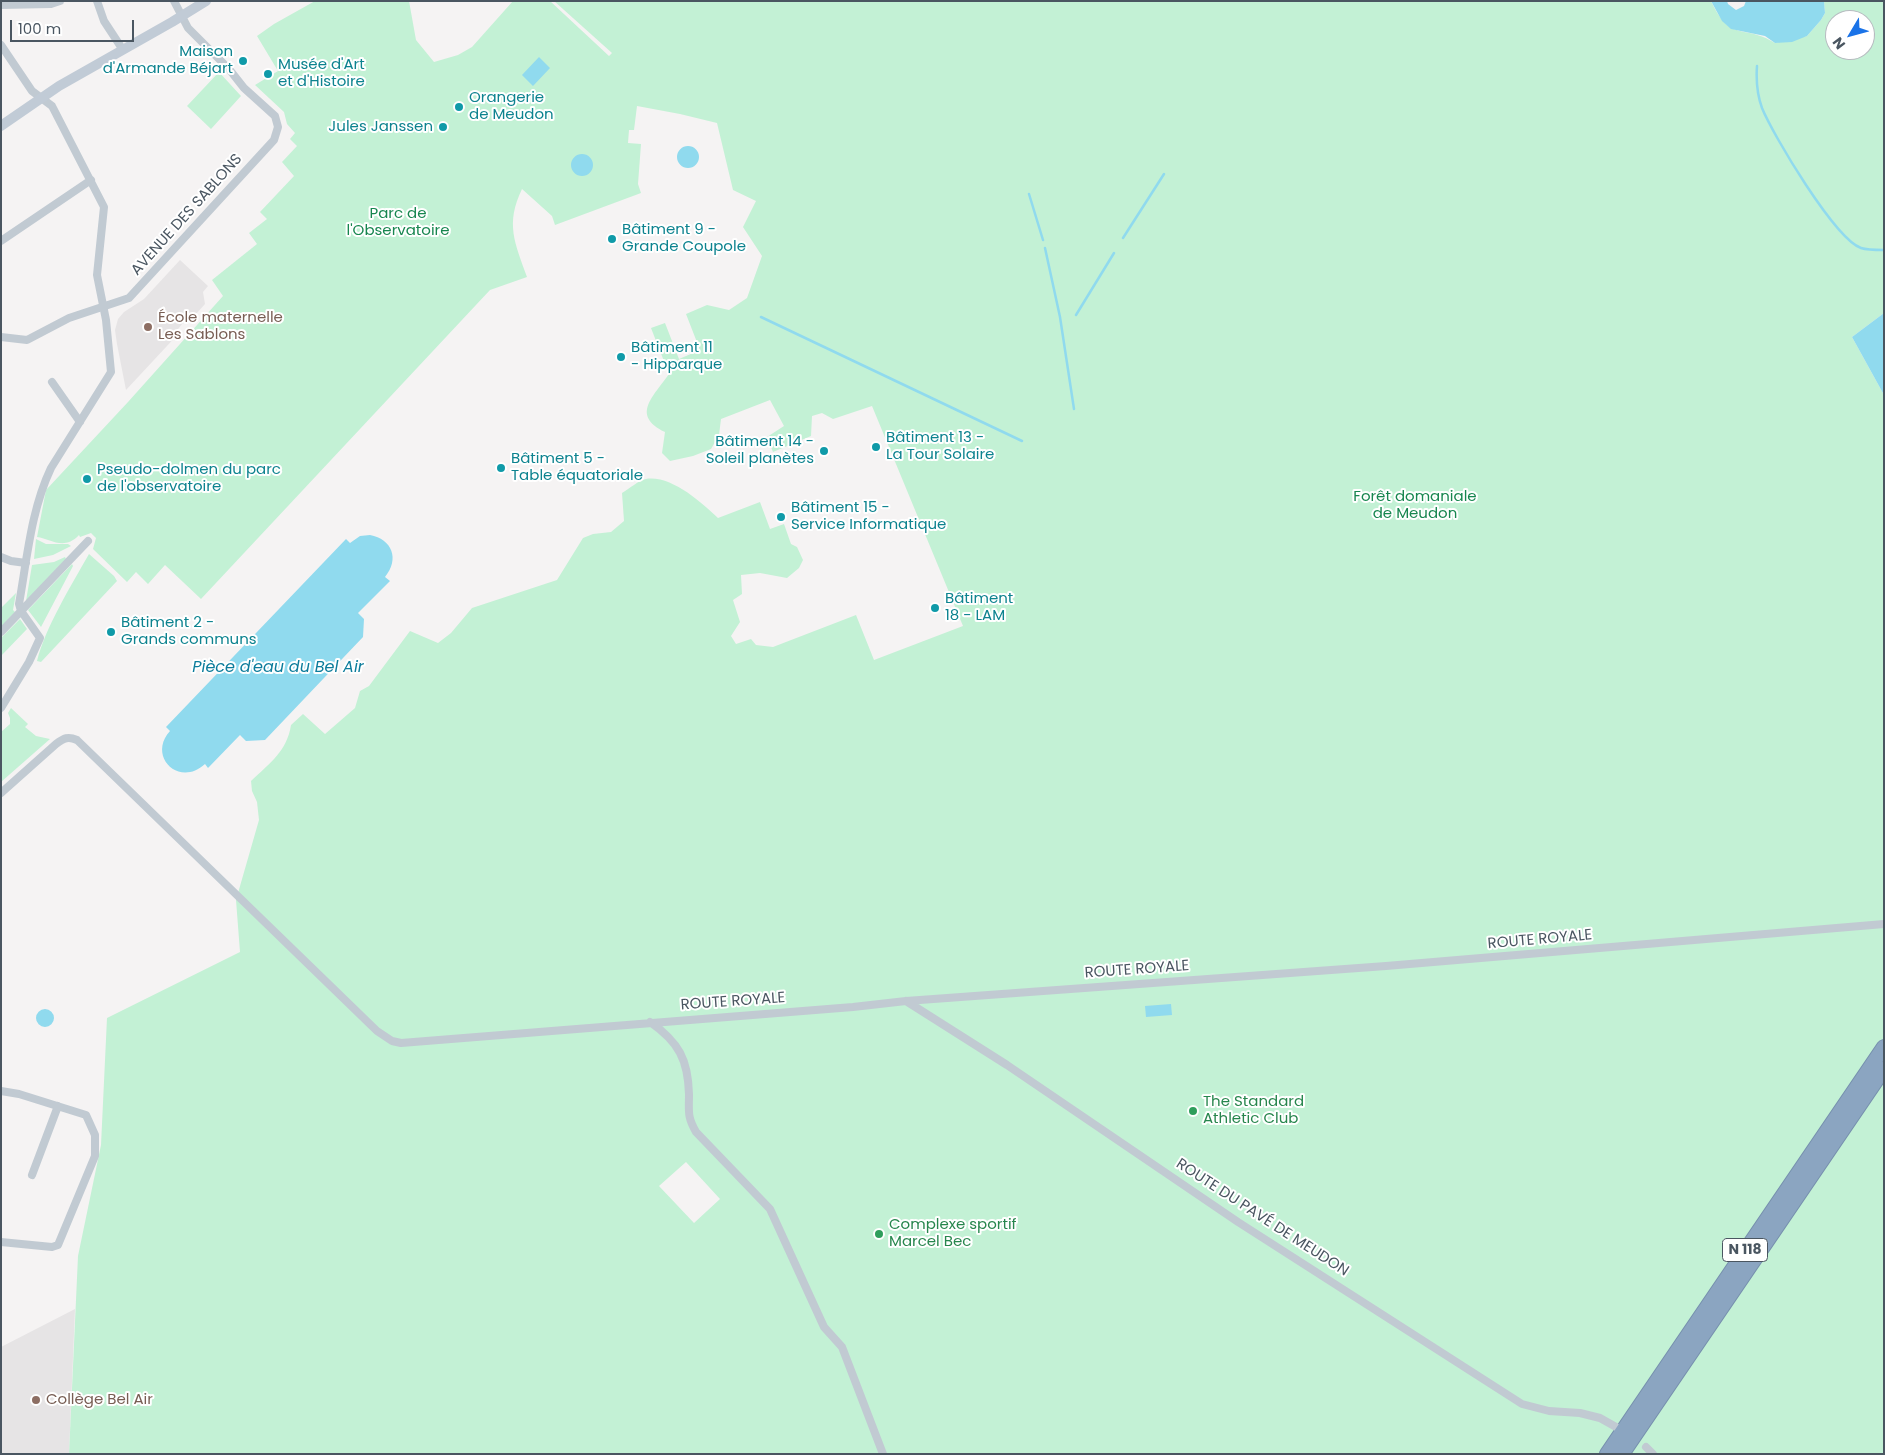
<!DOCTYPE html>
<html>
<head>
<meta charset="utf-8">
<style>
	body { margin:0 }
	#map { position:relative; width:1885px; height:1455px; overflow:hidden; background:#f5f3f3; font-family:Poppins,sans-serif }
	canvas { display:block }
	.frame { position:absolute; inset:0; border:2px solid #4a5661; pointer-events:none }
	.north { position:absolute; left:1825px; top:10px; width:50px; height:50px; box-sizing:border-box; background:#fff; border:1px solid #b7bbc0; border-radius:50%; rotate:233deg; font-size:14px; font-weight:700; line-height:20px; text-align:center; color:#4a5661 }
	.north::after { content:''; display:block; margin:auto; width:18px; height:22px; background:#1a73e8; clip-path:polygon(50% 0,100% 100%,50% 72%,0 100%) }
	.scale { position:absolute; left:10px; top:20px; width:124px; height:22px; box-sizing:border-box; border:2px solid #4a5661; border-top:0; padding-left:6px; font-size:15px; line-height:18px; white-space:nowrap; color:#4a5661; -webkit-text-stroke:4px #fff; paint-order:stroke }
</style>
</head>
<body>
<div id="map">
<canvas width="1885" height="1455"></canvas>
<div class="frame"></div>
<div class="north">N</div>
<div class="scale">100 m</div>
</div>
<script>
const context = document.querySelector('canvas').getContext('2d');
context.lineJoin = 'round';
function fill(path, color) {
  context.fillStyle = color;
  context.fill(path, 'evenodd');
}
function trace(path, color, width, dash) {
  context.strokeStyle = color;
  context.lineWidth = width;
  context.lineCap = dash ? 'butt' : 'round';
  context.setLineDash(dash || []);
  context.stroke(path);
}
function write(font, color, halo, rows, align = 'center') {
  context.font = font + ' Poppins,sans-serif';
  context.lineWidth = 4;
  context.setLineDash([]);
  context.textBaseline = 'middle';
  context.strokeStyle = halo;
  context.fillStyle = color;
  for (const [text, x, y, turn = 0] of rows) {
    context.save();
    context.translate(x, y);
    context.rotate((+turn || 0) * Math.PI / 180);
    context.textAlign = isNaN(turn) ? turn : align;
    if (halo) context.strokeText(text, 0, 0);
    context.fillText(text, 0, 0);
    context.restore();
  }
}
const education = new Path2D(`
	M180,260L208,286L203,292L205,304L187,324L183,323L178,329L180,332L126,390L117,344L115,330L118,319L124,312L144,299Z
	M75,1309L69,1454H1V1347Z`);
const green = new Path2D(`
	M315,1H409L416,40L434,62L458,55L472,47L513,1H550L609,56L612,53L554,1H1711C1731,44 1743,23 1775,43L1807,36L1821,20L1825,13L1824,1H1884V313L1852,337L1884,395V1454H69L78,1256L101,1145L107,1018L240,952L236,900L259,820L257,802L252,791L251,781C270,763 287,751 291,725L303,714L325,734L355,708L360,691L369,686L410,631L438,643L451,633L472,608L557,580L583,538L593,534L611,532L624,521L622,493C629,489 639,480 646,479C671,475 701,502 718,518L760,502L770,529L784,524L791,544L797,547L803,560L799,568L787,578L760,573L741,575L742,594L733,600L740,622L731,636L736,644L751,639L756,645L773,647L856,615L874,660L963,626L872,406L833,419L822,413L812,416L811,436L773,452L767,437L784,426L770,400L721,419L719,435L711,449L693,456L670,461L662,453L665,432C630,415 654,396 669,374L651,328L665,323L679,359L700,350L686,314L707,305L729,310L747,298L762,256L743,227L756,201L733,190L717,123L680,114L637,106L634,130H629L628,143L641,144L638,184L641,193L555,225L552,216L522,189C505,224 515,243 527,277L490,290L201,599L165,565L148,584L136,572L127,582L93,549L96,538L91,533L80,537L79,535C64,551 51,539 37,537L46,490L128,402L223,296L212,280L257,244L249,233L267,219L260,212L294,176L282,162L297,146L290,139L295,133L287,124L284,112L255,85L278,71L257,36L274,24ZM1835,20H1865V50H1835ZM686,1162L720,1199L694,1223L659,1186Z
	M219,72L241,96L211,129L187,106Z
	M36,539L46,544H68L71,546L53,555L34,559Z
	M89,554L114,576L117,581L41,662L37,661C45,628 72,584 89,554Z
	M65,557L66,559L26,601L32,565L54,562Z
	M72,564L73,566L41,627L28,610Z
	M16,593L13,610L15,612L1,627V608Z
	M20,619L27,629L1,656V638Z
	M11,708L28,724L25,727L36,736L50,739L1,782V732L10,724V718L8,713Z`);
const water = new Path2D(`
	M1711,1H1727L1728,4L1736,10L1744,6L1746,1H1824L1825,13L1821,20L1807,36L1792,42L1775,43L1765,36L1731,29L1722,21Z
	M539,57L550,68L533,86L522,75Z
	M677 157a11 11 0 1 1 22 0a11 11 0 1 1-22 0Z
	M571 165a11 11 0 1 1 22 0a11 11 0 1 1-22 0Z
	M1884,313V395L1852,337Z
	M370,535C392,539 400,559 385,577L390,581L358,613L364,619L363,637L265,740L246,741L240,735L208,768L205,764C179,788 147,756 170,731L166,727L346,539L350,543L360,536Z
	M1171,1004L1172,1015L1146,1017L1145,1006Z
	M36 1018a9 9 0 1 1 18 0a9 9 0 1 1-18 0Z`);
const stream = new Path2D(`
	M1757,66C1756,80 1757,94 1762,108C1773,135 1835,239 1861,248C1867,250 1877,250 1884,250
	M1029,194L1043,240
	M1123,238L1164,174
	M1045,248L1060,317L1074,409
	M1076,315L1114,253
	M761,317L1022,441`);
const street = new Path2D(`
	M97,1L104,21L123,50
	M1,5L51,4L60,1
	M1,45L32,91L52,106L104,207L97,275L106,320L111,372L51,468C31,510 27,559 19,604L21,611L40,638L29,662L1,708
	M1,241L91,180
	M1,337L27,340L69,318L129,298L274,140L278,127L275,116L244,88L229,69L188,28L174,1
	M52,382L80,422
	M1,557L11,561L26,563
	M1,632L88,541
	M1,793L56,744C64,738 68,736 77,740L377,1031L392,1041L401,1043L853,1007L906,1001L1386,966L1884,924
	M906,1001L1007,1065L1238,1222L1522,1404L1549,1411L1580,1413L1600,1418L1616,1427
	M650,1022C679,1042 688,1060 689,1094C689,1112 687,1116 696,1132L770,1209L824,1327L842,1347L883,1454
	M1,1091L19,1094L86,1115L95,1135V1156L58,1245L52,1247L1,1242
	M32,1175L58,1106
	M1646,1447L1653,1454`);
const secondary = new Path2D(`
	M1,126L59,86L172,22L206,1`);
const highway = new Path2D(`
	M1607,1454L1884,1047
	M1622,1454L1884,1069`);
const markers = [
	[243,61,5,"#0f9aa8"],
	[268,74,5,"#0f9aa8"],
	[459,107,5,"#0f9aa8"],
	[443,127,5,"#0f9aa8"],
	[612,239,5,"#0f9aa8"],
	[148,327,5,"#8d6e63"],
	[621,357,5,"#0f9aa8"],
	[876,447,5,"#0f9aa8"],
	[824,451,5,"#0f9aa8"],
	[501,468,5,"#0f9aa8"],
	[87,479,5,"#0f9aa8"],
	[781,517,5,"#0f9aa8"],
	[935,608,5,"#0f9aa8"],
	[111,632,5,"#0f9aa8"],
	[1193,1111,5,"#2e9e5b"],
	[879,1234,5,"#2e9e5b"],
	[36,1400,5,"#8d6e63"]
];
const shields = [
	[1745,1250,45]
];
const shieldNames = [
	["N 118",1745,1250]
];
const cultureNames = [
	["Maison",233,52,"right"],
	["d'Armande Béjart",233,69,"right"],
	["Musée d'Art",278,65],
	["et d'Histoire",278,82],
	["Orangerie",469,98],
	["de Meudon",469,115],
	["Jules Janssen",433,127,"right"],
	["Bâtiment 9 -",622,230],
	["Grande Coupole",622,247],
	["Bâtiment 11",631,348],
	["- Hipparque",631,365],
	["Bâtiment 13 -",886,438],
	["La Tour Solaire",886,455],
	["Bâtiment 14 -",814,442,"right"],
	["Soleil planètes",814,459,"right"],
	["Bâtiment 5 -",511,459],
	["Table équatoriale",511,476],
	["Pseudo-dolmen du parc",97,470],
	["de l'observatoire",97,487],
	["Bâtiment 15 -",791,508],
	["Service Informatique",791,525],
	["Bâtiment",945,599],
	["18 - LAM",945,616],
	["Bâtiment 2 -",121,623],
	["Grands communs",121,640]
];
const parkNames = [
	["Parc de",398,214],
	["l'Observatoire",398,231],
	["Forêt domaniale",1415,497],
	["de Meudon",1415,514]
];
const streetNames = [
	["AVENUE DES SABLONS",187,215,-48],
	["ROUTE ROYALE",1540,940,-5],
	["ROUTE ROYALE",1137,970,-4],
	["ROUTE ROYALE",733,1002,-4],
	["ROUTE DU PAVÉ DE MEUDON",1262,1218,33]
];
const educationNames = [
	["École maternelle",158,318],
	["Les Sablons",158,335],
	["Collège Bel Air",46,1400]
];
const leisureNames = [
	["The Standard",1203,1102],
	["Athletic Club",1203,1119],
	["Complexe sportif",889,1225],
	["Marcel Bec",889,1242]
];
const waterNames = [
	["Pièce d'eau du Bel Air",278,668]
];
fill(education, '#e6e4e5');
fill(green, '#c3f1d5');
fill(water, '#90daee');
trace(stream, '#90daee', 2.5);
trace(highway, '#7690ad', 16);
trace(street, '#c1cad2', 8);
trace(secondary, '#c1cbd6', 10);
trace(highway, '#8ba5c1', 14);
for (const [x, y, r, color] of markers) {
  const dot = new Path2D();
  dot.arc(x, y, r, 0, 2 * Math.PI);
  context.fillStyle = color;
  context.fill(dot);
  trace(dot, '#fff', 2);
}
for (const [x, y, w] of shields) {
  const box = new Path2D();
  box.roundRect(x - w / 2, y - 11.5, w, 23, 4);
  context.fillStyle = '#fff';
  context.fill(box);
  trace(box, '#4a5661', 1);
}
write('bold 14px', '#4a5661', null, shieldNames);
write('15px', '#0d838f', '#fff', cultureNames, 'left');
write('15px', '#17864f', '#fff', parkNames);
write('15px', '#4a5661', '#fff', streetNames);
write('15px', '#785e54', '#fff', educationNames, 'left');
write('15px', '#27864d', '#fff', leisureNames, 'left');
write('italic 16px', '#0c7c9b', '#fff', waterNames);
</script>
</body>
</html>
